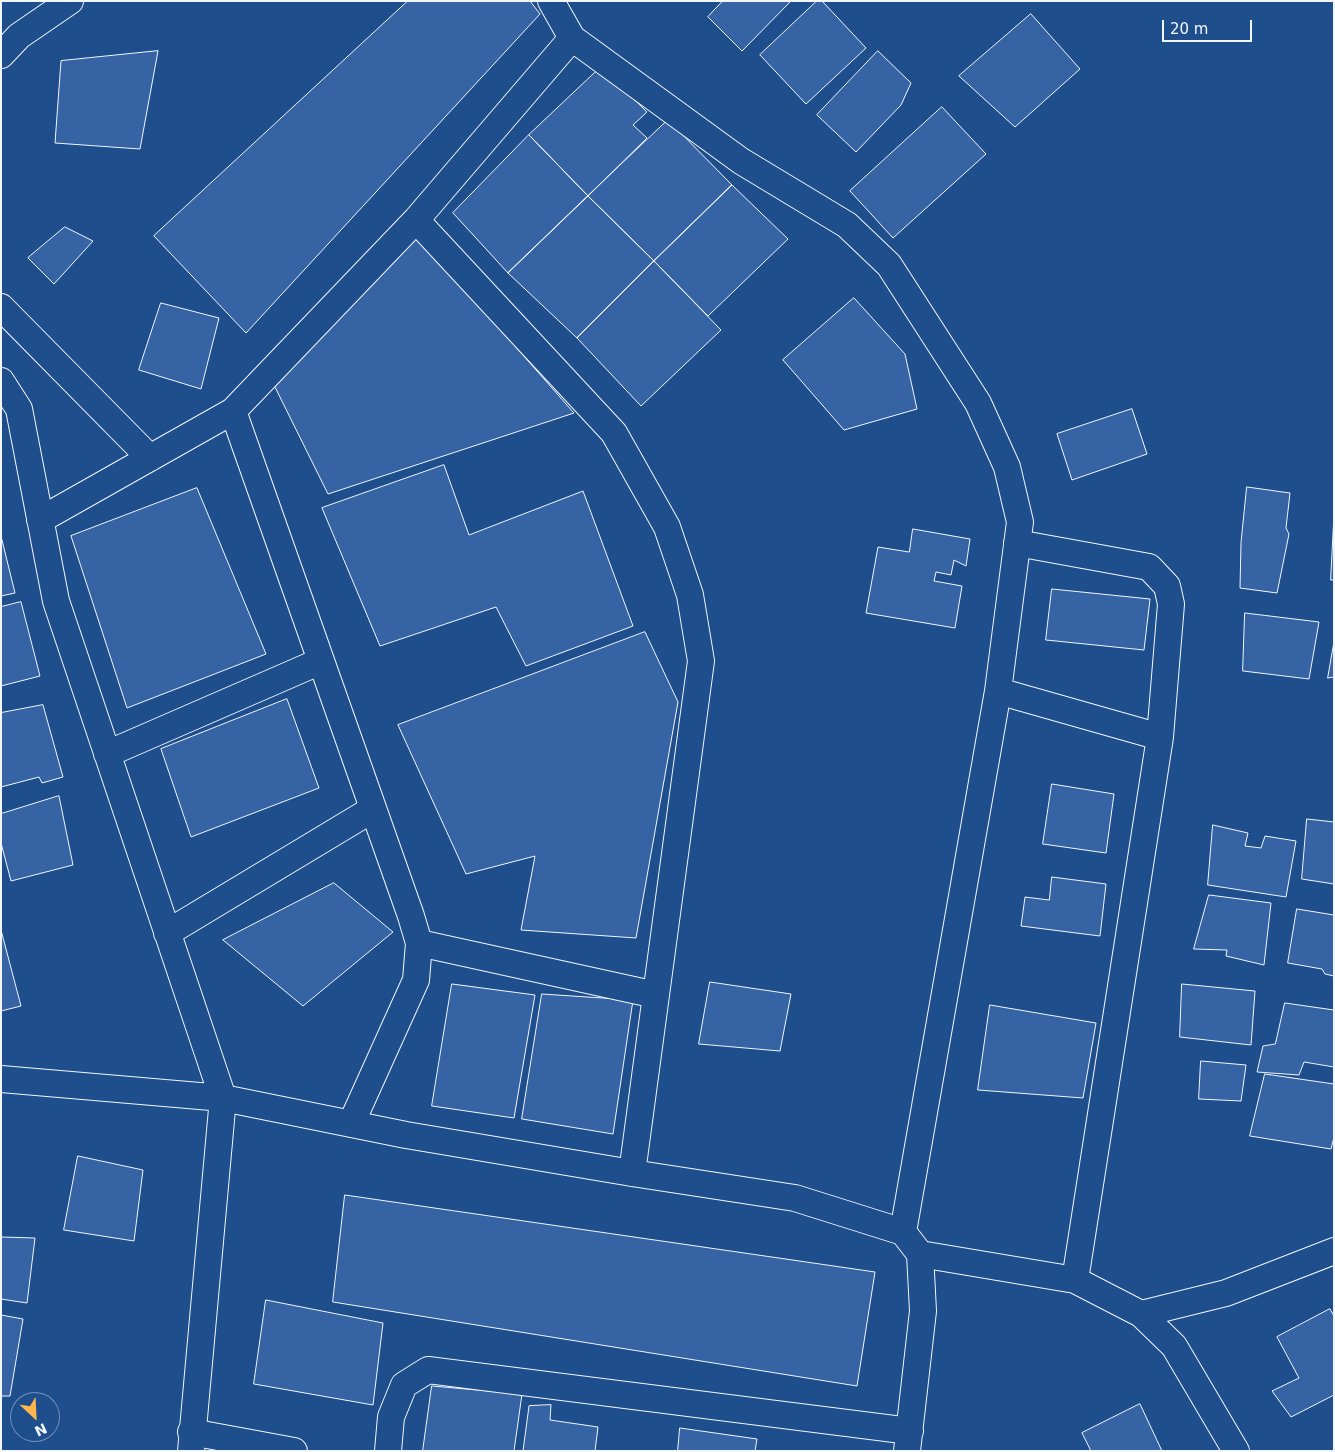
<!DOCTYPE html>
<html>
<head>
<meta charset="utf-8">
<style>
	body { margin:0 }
	#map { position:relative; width:1335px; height:1452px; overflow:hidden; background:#1f4e8c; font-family:"DejaVu Sans",sans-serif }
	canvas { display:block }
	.frame { position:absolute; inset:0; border:2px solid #f2f6ff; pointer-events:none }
	.north { position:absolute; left:10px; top:1392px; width:50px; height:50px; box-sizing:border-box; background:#1f4e8c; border:1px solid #7391ba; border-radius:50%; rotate:155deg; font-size:14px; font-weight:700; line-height:20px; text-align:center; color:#f2f6ff }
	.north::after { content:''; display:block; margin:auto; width:18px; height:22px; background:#ffb74d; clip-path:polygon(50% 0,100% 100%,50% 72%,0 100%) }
	.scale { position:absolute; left:1162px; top:20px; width:90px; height:22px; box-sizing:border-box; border:2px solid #f2f6ff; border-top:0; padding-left:6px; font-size:15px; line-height:18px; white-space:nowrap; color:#f2f6ff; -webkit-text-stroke:4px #1f4e8c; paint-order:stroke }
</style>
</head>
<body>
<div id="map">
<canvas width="1335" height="1452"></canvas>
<div class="frame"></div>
<div class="north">N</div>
<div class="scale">20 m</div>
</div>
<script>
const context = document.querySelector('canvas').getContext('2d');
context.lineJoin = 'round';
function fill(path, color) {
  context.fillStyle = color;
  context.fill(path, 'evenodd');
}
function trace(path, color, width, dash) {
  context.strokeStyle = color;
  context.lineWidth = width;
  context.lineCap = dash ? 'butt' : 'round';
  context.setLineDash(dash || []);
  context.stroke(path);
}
const building = new Path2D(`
	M408,1H530L540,14L246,333L154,236Z
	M723,1H791L742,51L708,17Z
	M817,1H822L866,48L806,104L760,55Z
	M1031,14L1080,69L1015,127L959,76Z
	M158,51L140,149L55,143L61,61Z
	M878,51L911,83L901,105L856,152L817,115Z
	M601,67L647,112L633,125L647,138L588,196L529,135Z
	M942,107L986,154L893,238L850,191Z
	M668,120L732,185L654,261L588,196Z
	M529,135L588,196L508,273L453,213Z
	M732,185L788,239L708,316L654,261Z
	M588,196L654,261L577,338L508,273Z
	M65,227L93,241L54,284L28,258Z
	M418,236L574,413L328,494L273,383Z
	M654,261L721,330L641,406L577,338Z
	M854,298L905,354L917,409L844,430L783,360Z
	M161,303L219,318L201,389L139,370Z
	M1132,409L1147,454L1072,480L1057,434Z
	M444,465L469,535L583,491L633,626L526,666L496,607L380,646L322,508Z
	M1247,487L1290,493L1286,528L1289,534L1277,593L1240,588L1241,543Z
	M197,488L266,654L127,708L71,536Z
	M1334,515V580H1331Z
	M913,529L970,539L966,566L954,560L951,575L936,572L934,581L962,586L955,628L866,613L878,547L909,552Z
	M1,536L15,593L1,596Z
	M1052,589L1150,599L1144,650L1046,640Z
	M21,602L40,676L1,686V607Z
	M1245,613L1319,622L1309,679L1243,671Z
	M645,632L678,702L636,938L521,930L535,856L466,874L398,725Z
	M1334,642V677L1328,678Z
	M287,699L319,788L191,837L161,749Z
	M43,705L63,777L42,783L39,777L1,787V713Z
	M1052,784L1114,794L1106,853L1043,844Z
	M59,796L73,865L11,881L1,843V814Z
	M1307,819L1334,822V884L1302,879Z
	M1213,825L1248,833L1245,846L1261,848L1265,836L1296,841L1286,897L1208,885Z
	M1052,877L1106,884L1100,936L1021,926L1025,897L1049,900Z
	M334,883L393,932L303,1006L223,940Z
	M1209,895L1271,903L1264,965L1226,956L1227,950L1194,949Z
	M1297,909L1334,915V976L1325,974L1322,969L1288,963Z
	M1,930L21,1006L1,1011Z
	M710,982L791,994L780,1051L699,1044Z
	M452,984L535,995L514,1118L432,1106Z
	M1182,984L1255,991L1251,1045L1180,1037Z
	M542,994L633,1000L613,1134L522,1119Z
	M1285,1003L1334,1010V1067L1304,1062L1299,1075L1257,1072L1263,1046L1275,1044Z
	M990,1005L1096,1023L1083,1098L978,1090Z
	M1201,1061L1246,1065L1241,1101L1199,1099Z
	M1265,1074L1334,1084V1137L1331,1149L1250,1136Z
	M78,1156L143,1170L134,1241L64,1230Z
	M345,1195L875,1272L857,1386L333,1302Z
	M1,1237L35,1238L27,1303L1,1299Z
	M266,1300L383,1323L373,1405L254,1384Z
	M1330,1309L1334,1316V1395L1291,1417L1272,1391L1299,1378L1277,1337Z
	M1,1315L23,1319L10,1396H1Z
	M432,1386L522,1394L514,1451H423Z
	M1140,1404L1162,1451H1091L1082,1433Z
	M551,1405L550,1420L598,1427L595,1451H523L529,1406Z
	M680,1428L757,1439L755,1451H678Z`);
const minor = new Path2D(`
	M551,1L572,38L741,161L847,225L889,265L978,403L1007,467L1020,522L998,691L903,1232
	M1,55L19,36L70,1
	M416,220L614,433L667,527L690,595L701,661L632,1173
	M1,307L150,458
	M1,381L19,409L56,601L223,1098L191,1451
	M233,411L411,916L419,943L416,980L351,1124
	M40,520L233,411L416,220L572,38
	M1017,543L1149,567L1167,586L1171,604L1160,737L1075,1280
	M998,691L1160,737
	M107,754L321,661
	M167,933L373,809
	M419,943L656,995
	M1,1079L223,1098L406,1135L632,1173L795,1198L903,1232L920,1254L923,1311L907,1451
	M920,1254L1075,1280L1141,1314L1174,1346L1236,1451
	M1141,1314L1226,1293L1334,1251
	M191,1432L294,1451
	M388,1451L391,1417L404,1385L428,1370L910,1431`);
fill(building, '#3563a3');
trace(building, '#f2f6ff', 1);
trace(minor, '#f2f6ff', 28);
trace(minor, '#1f4e8c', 26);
</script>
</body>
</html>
